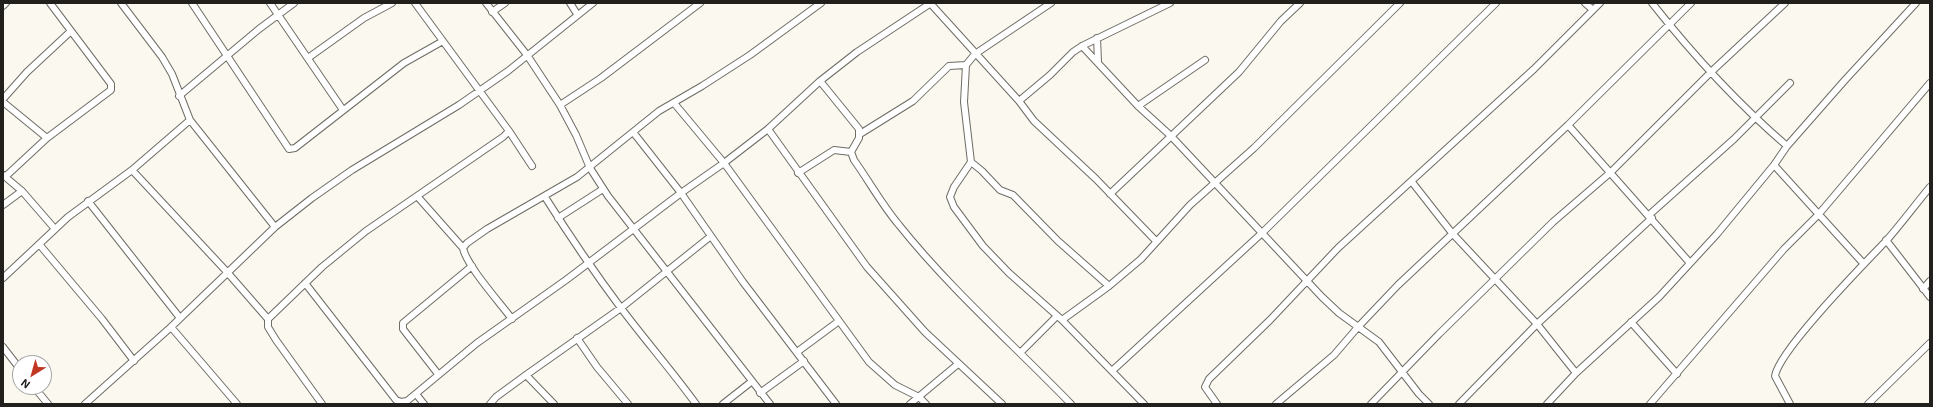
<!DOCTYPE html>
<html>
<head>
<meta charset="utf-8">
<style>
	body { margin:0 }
	#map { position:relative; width:1933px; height:407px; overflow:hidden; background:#fbf8f0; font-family:"Exo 2",sans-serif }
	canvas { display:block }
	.frame { position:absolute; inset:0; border:4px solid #21201d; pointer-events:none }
	.north { position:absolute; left:12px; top:355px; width:40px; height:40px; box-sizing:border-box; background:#fff; border:1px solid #a6a6a5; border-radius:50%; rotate:217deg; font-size:11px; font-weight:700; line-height:16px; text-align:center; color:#21201d }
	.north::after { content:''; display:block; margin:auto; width:14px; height:18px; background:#c23624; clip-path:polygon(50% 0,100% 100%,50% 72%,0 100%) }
</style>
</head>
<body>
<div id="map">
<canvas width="1933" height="407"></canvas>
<div class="frame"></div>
<div class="north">N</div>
</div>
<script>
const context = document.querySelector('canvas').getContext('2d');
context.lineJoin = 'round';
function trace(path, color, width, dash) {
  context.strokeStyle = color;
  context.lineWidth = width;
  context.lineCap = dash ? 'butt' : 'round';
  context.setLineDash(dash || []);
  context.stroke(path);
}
const minor = new Path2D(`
	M121,3L162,57L172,74L190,120L275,227
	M192,3L289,149L295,148L404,63L443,41
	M270,3L343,110
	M415,3L509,131L532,166
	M486,3L527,55L560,105L576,135L590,168L608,196L770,404
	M570,3L577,14
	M930,3L1019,101L1034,121L1096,179L1156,241
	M1585,3L1593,10
	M1652,3C1693,55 1737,103 1787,146
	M3,6L6,3
	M492,12L505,3
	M1097,38L1098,61
	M1082,46L1138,106L1171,136L1322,297L1339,313L1379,342L1419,394L1429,404
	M308,58L364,18L392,3
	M966,65L964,102L971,162L954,187L950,197L954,207L983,246L1009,273L1062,320L1144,404
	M820,81L859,129V138L851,152L854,160C869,181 882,205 899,225C951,290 1014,345 1071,404
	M179,96L259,29L294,3
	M3,99L27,72L71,31
	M1019,101L1050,75L1073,52L1082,46L1170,3
	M3,102L47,138
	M674,103L724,163L869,362L895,385L919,397L926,404
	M560,105L601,78L700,3
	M1138,106L1205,60
	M1568,125L1690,263
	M768,129L867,267L925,332L1002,404
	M509,131L503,137L417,196L463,248C466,265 501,304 512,319
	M633,132L681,193L743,282L836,404
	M860,134L913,101L949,66L966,65L975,54L1051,3
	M971,162L982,171L1000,190L1013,195L1058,241L1109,286
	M132,170L227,272L268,319V327L276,340L322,404
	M798,173L834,150L851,152
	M3,175L22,191L3,205
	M5,177L47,138L111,90V84L50,3
	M1412,182L1452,233L1537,324L1576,373
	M22,191L55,229
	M1110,194L1239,72L1281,21L1300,3
	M545,197C569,235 594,272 621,308C645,340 672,371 696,404
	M88,201L180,318
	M1649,215L1734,139L1790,83
	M558,218L603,189
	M1886,240L1930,297
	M39,244L102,319L134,361
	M463,248L467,243L487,229L577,177L659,111L702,86L750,55L821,3
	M1863,263L1774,165L1787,146L1845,80L1916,3
	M3,278L68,217L132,170L190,120
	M305,283L396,400L401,402L407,401L477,343L566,280L681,193L724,163L768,129L820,81L857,52L931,3
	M1923,289L1930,281
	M268,319L322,267L366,231L417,196
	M1062,320L1109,286L1141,259L1190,205L1254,148L1400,3
	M1631,322L1677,374
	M171,327L237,404
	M577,338L597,367L628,404
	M3,347L20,369
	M797,352L839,321
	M1020,353L1057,316
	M1113,370L1262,233L1496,3
	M438,374L403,329V323L472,266
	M526,375L554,404
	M34,387L48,404
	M760,393L804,361
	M416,394L424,404
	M85,404L171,327L275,227L312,198L352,170L459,105L508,71L593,3
	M490,404L496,397L526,375L621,308L711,236
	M723,404L751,382
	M910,404L958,364
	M1217,404L1205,387L1209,379L1270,320L1338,248L1534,69L1600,3
	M1276,404L1334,355L1358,327L1398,285L1568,125L1691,3
	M1371,404L1439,334L1553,222L1611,172L1711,72L1785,3
	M1459,404L1537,324L1652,218
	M1547,404L1576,373L1659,297L1717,234L1774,165
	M1650,404L1784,249L1818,215L1930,83
	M1790,404L1775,376C1779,350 1864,264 1886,241C1901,224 1915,205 1930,187
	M1868,404L1930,343`);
trace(minor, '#6e6c65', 8);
trace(minor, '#fff', 6);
</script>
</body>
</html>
